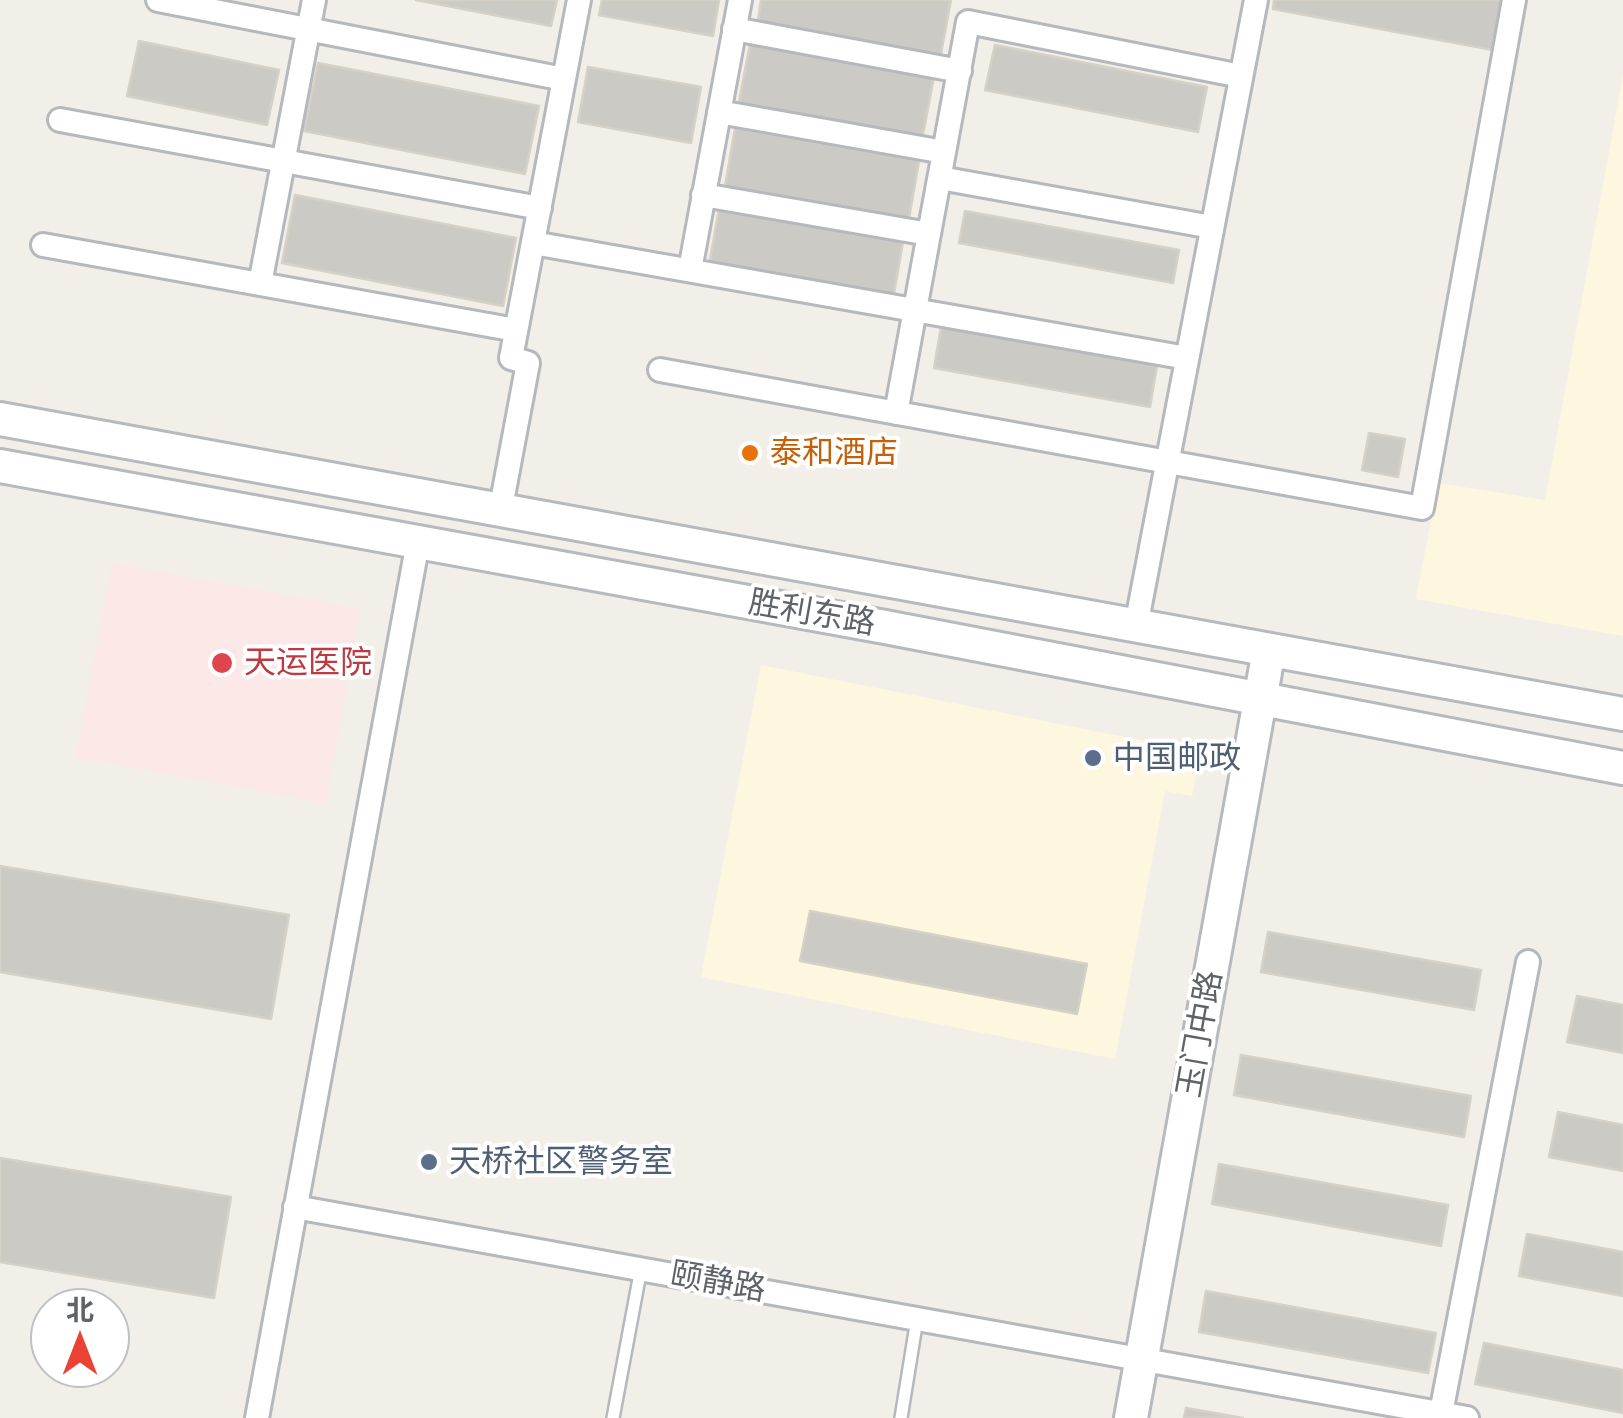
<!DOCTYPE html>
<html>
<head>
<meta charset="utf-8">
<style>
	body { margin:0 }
	#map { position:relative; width:1623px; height:1418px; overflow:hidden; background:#f1efe8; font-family:"Golos Text","Noto Sans SC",sans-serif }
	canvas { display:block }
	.north { position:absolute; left:30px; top:1288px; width:100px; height:100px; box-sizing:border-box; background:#fff; border:2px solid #bfc1c3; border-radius:50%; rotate:0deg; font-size:28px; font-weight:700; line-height:40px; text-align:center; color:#5f6368 }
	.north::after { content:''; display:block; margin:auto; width:35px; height:45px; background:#ea4335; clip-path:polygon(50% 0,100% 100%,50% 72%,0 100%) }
</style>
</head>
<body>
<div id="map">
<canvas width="1623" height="1418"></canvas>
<div class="north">北</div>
</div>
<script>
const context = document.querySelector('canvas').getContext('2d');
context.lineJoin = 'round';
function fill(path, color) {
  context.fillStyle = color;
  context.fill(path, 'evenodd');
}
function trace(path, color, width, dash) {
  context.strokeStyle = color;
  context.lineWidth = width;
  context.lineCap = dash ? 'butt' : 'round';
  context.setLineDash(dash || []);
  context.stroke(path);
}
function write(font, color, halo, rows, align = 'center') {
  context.font = font + ' "Golos Text","Noto Sans SC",sans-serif';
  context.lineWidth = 8;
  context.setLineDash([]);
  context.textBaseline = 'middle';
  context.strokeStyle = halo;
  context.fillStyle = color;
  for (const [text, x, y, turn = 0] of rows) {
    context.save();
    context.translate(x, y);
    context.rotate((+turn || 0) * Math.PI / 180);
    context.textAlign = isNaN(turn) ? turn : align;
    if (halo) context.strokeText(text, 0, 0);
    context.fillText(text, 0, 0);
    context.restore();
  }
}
const commercial = new Path2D(`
	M1623,76V636L1416,599L1438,483L1545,500Z
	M761,665L1200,752L1192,796L1165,791L1115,1059L701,977Z`);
const medical = new Path2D(`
	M112,563L361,609L325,803L76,757Z`);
const building = new Path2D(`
	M416,0H557L551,26Z
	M602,0H719L713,36L599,15Z
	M761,0H951L940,59L757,27Z
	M1274,0H1502L1493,50L1273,9Z
	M139,41L279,70L267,125L127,96Z
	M750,44L934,76L922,140L738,107Z
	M995,45L1207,87L1198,132L985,90Z
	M318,63L539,106L525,174L304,131Z
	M588,67L701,87L691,143L578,122Z
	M735,128L919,161L908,224L724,192Z
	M295,195L516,238L503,306L282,263Z
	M720,203L904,236L893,299L709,266Z
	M965,211L1179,250L1173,283L959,243Z
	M941,327L1157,365L1150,407L934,368Z
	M1369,433L1405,439L1398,477L1362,470Z
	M0,866L289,915L271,1019L0,972Z
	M810,911L1087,964L1077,1014L800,961Z
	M1268,932L1481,970L1474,1010L1261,972Z
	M1577,996L1623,1005V1053L1567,1042Z
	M1241,1055L1471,1096L1464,1137L1234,1095Z
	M1558,1112L1623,1125V1171L1549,1157Z
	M0,1158L231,1197L214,1298L0,1262Z
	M1219,1164L1448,1205L1441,1246L1212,1204Z
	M1527,1234L1623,1252V1296L1519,1276Z
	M1206,1291L1436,1333L1428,1373L1199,1332Z
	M1484,1343L1623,1370V1413L1475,1384Z
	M1186,1408L1243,1418H1184Z`);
const lane = new Path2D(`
	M613,1418L641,1268
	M901,1418L917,1319`);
const street = new Path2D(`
	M158,0L564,79
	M734,29L960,71
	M719,112L944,152
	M60,120L540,208
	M940,178L1212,227
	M703,195L929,234
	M533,243L1187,358
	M43,245L516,330
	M690,270L740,0
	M260,284L314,0
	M660,370L1422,508L1514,0
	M896,413L968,22L1241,76
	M501,507L528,363L511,358L579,0
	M1136,626L1256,0
	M295,1207L1467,1418
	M257,1418L418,542
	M1440,1418L1528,962`);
const secondary = new Path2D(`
	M0,419L1623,714
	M0,466L885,627L1623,768
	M1131,1418L1269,650`);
const markers = [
	[750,453,10,"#e8710a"],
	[222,663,12,"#e0444e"],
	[1093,758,10,"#5c6f8a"],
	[429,1162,10,"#5c6f8a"]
];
const foodNames = [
	["泰和酒店",770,453]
];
const streetNames = [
	["胜利东路",812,613,10],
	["玉门中路",1200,1034,-80],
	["颐静路",718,1282,10]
];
const healthNames = [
	["天运医院",244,663]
];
const serviceNames = [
	["中国邮政",1113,758],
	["天桥社区警务室",449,1162]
];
fill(commercial, '#fef7e0');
fill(medical, '#fce8e6');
fill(building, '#cccac5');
trace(building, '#d6d1c6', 2.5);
trace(lane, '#b5b8bc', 16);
trace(street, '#b5b8bc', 28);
trace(secondary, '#b6babf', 38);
trace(lane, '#fff', 11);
trace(street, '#fff', 22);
trace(secondary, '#fff', 32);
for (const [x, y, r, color] of markers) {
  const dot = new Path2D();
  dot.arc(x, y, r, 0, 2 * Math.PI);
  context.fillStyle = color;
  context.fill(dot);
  trace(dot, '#fff', 4);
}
write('32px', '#c56008', '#fff', foodNames, 'left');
write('32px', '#5f6368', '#fff', streetNames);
write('32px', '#be3a42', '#fff', healthNames, 'left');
write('32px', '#4e5e75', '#fff', serviceNames, 'left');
</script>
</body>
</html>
